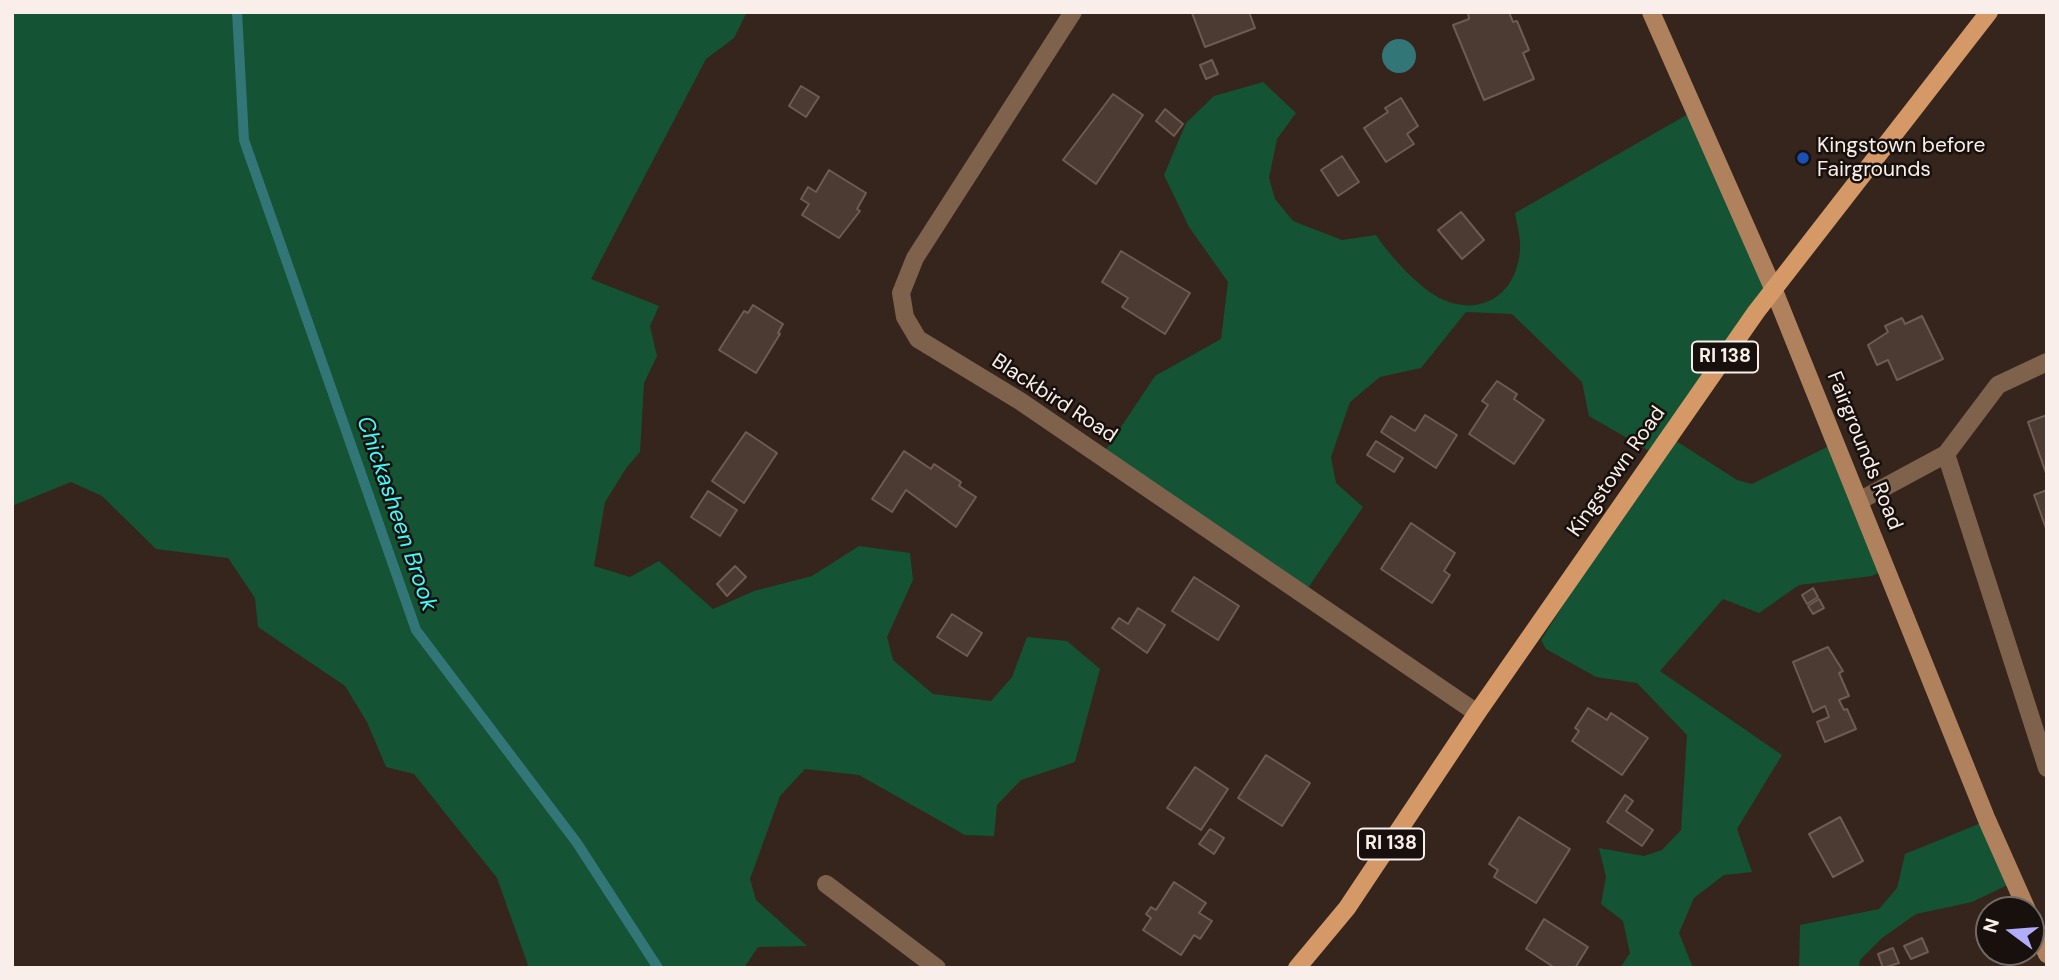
<!DOCTYPE html>
<html>
<head>
<meta charset="utf-8">
<style>
	body { margin:0 }
	#map { position:relative; width:2059px; height:980px; overflow:hidden; background:#35251d; font-family:"DM Sans",sans-serif }
	canvas { display:block }
	.frame { position:absolute; inset:0; border:14px solid #f9eee9; pointer-events:none }
	.north { position:absolute; left:1975px; top:896px; width:70px; height:70px; box-sizing:border-box; background:#17100d; border:2px solid #716965; border-radius:50%; rotate:286deg; font-size:19px; font-weight:700; line-height:28px; text-align:center; color:#f9eee9 }
	.north::after { content:''; display:block; margin:auto; width:24px; height:32px; background:#b1adfa; clip-path:polygon(50% 0,100% 100%,50% 72%,0 100%) }
</style>
</head>
<body>
<div id="map">
<canvas width="2059" height="980"></canvas>
<div class="frame"></div>
<div class="north">N</div>
</div>
<script>
const context = document.querySelector('canvas').getContext('2d');
context.lineJoin = 'round';
function fill(path, color) {
  context.fillStyle = color;
  context.fill(path, 'evenodd');
}
function trace(path, color, width, dash) {
  context.strokeStyle = color;
  context.lineWidth = width;
  context.lineCap = dash ? 'butt' : 'round';
  context.setLineDash(dash || []);
  context.stroke(path);
}
function write(font, color, halo, rows, align = 'center') {
  context.font = font + ' "DM Sans",sans-serif';
  context.lineWidth = 5;
  context.setLineDash([]);
  context.textBaseline = 'middle';
  context.strokeStyle = halo;
  context.fillStyle = color;
  for (const [text, x, y, turn = 0] of rows) {
    context.save();
    context.translate(x, y);
    context.rotate((+turn || 0) * Math.PI / 180);
    context.textAlign = isNaN(turn) ? turn : align;
    if (halo) context.strokeText(text, 0, 0);
    context.fillText(text, 0, 0);
    context.restore();
  }
}
const green = new Path2D(`
	M12,12H747L734,38L706,59L591,279L659,306L650,326L657,356L644,383L640,452L627,467L605,502L594,566L630,577L659,561L713,609L754,591L812,576L859,546L910,553L913,580L887,637L893,660L933,694L991,701L1012,677L1027,637L1067,641L1100,669L1075,762L1021,780L997,805L994,836L965,835L859,775L805,769L780,796L750,879L756,900L807,946L758,947L744,968H529L497,878L414,774L386,767L367,722L345,686L258,627L255,598L228,558L156,549L102,496L71,482L12,506Z
	M1263,82L1296,113L1277,139L1269,178L1275,199L1293,221L1342,240L1376,235C1390,256 1421,291 1446,301C1486,316 1517,291 1520,250C1521,238 1517,225 1515,213L1690,113L1771,282L1673,439L1737,480L1752,484L1829,446L1880,572L1872,576L1799,585L1759,613L1723,599L1660,671L1782,755L1737,829L1752,872L1724,875L1694,898L1679,933L1693,968H1620L1630,953L1623,921L1601,904L1606,877L1599,848L1644,856L1662,850L1681,830L1687,735L1637,683L1596,677L1546,649L1541,640L1658,456L1589,416L1582,382L1512,314L1466,312L1421,368L1380,377L1350,402L1331,457L1336,483L1363,507L1306,591L1101,457L1155,376L1221,339L1228,282L1189,227L1164,175L1186,123L1214,96Z
	M1981,823L2010,884L1972,902L1916,914L1882,938L1860,960L1859,968H1799L1800,925L1879,909L1897,888L1905,854Z`);
const water = new Path2D(`
	M1382 56a17 17 0 1 1 34 0a17 17 0 1 1-34 0Z`);
const stream = new Path2D(`
	M237,12L244,140L416,630L577,843L658,968`);
const building = new Path2D(`
	M1249,12L1255,28L1205,47L1192,13Z
	M1509,12L1513,22L1517,21L1529,50L1523,53L1534,79L1484,100L1453,25L1469,19L1468,12Z
	M1212,60L1218,74L1206,79L1200,65Z
	M801,86L819,97L806,117L789,106Z
	M1113,94L1143,115L1096,184L1063,160Z
	M1401,98L1418,126L1407,134L1414,144L1386,162L1364,128L1388,112L1385,108Z
	M1165,109L1183,124L1174,136L1156,121Z
	M1342,156L1359,182L1338,196L1321,170Z
	M829,170L866,193L857,209L860,211L839,238L802,215L809,204L801,199L808,187L816,192Z
	M1461,212L1484,240L1462,259L1438,230Z
	M1121,251L1190,293L1165,334L1122,307L1128,298L1102,282Z
	M753,305L783,324L778,333L780,334L756,373L719,350L744,311L748,313Z
	M1922,316L1943,359L1897,380L1888,360L1877,365L1868,345L1888,332L1885,326L1902,318L1905,324Z
	M1497,381L1517,394L1514,399L1544,420L1514,464L1469,434L1488,405L1482,401Z
	M1425,415L1457,435L1436,468L1381,432L1391,416L1415,431Z
	M2047,415V476L2028,422Z
	M746,432L777,453L744,503L712,481Z
	M1376,441L1403,458L1394,472L1367,455Z
	M904,451L931,469L934,464L961,482L959,486L976,497L956,527L906,490L892,512L872,499Z
	M2047,490V531L2034,495Z
	M708,491L737,510L720,536L691,517Z
	M1411,523L1455,553L1444,571L1450,575L1432,603L1381,569Z
	M735,566L746,577L727,596L717,584Z
	M1194,577L1239,606L1218,640L1172,611Z
	M1813,588L1818,597L1807,604L1802,595Z
	M1819,599L1824,608L1813,614L1808,606Z
	M1138,608L1165,625L1147,653L1112,628L1119,618L1128,624Z
	M952,614L982,633L967,656L937,637Z
	M1828,647L1843,671L1839,673L1849,696L1839,700L1844,710L1847,709L1856,729L1825,742L1817,722L1829,717L1825,706L1813,712L1793,662Z
	M1588,708L1607,720L1611,713L1648,738L1622,775L1572,741L1579,731L1575,728Z
	M1266,755L1310,783L1282,826L1238,798Z
	M1195,767L1228,789L1201,830L1167,808Z
	M1625,795L1633,801L1626,811L1653,830L1642,846L1607,822Z
	M1519,817L1570,849L1536,903L1494,877L1498,870L1489,864Z
	M1840,817L1863,861L1833,877L1809,834Z
	M1210,829L1224,838L1214,854L1199,844Z
	M1174,882L1206,903L1199,913L1212,921L1200,939L1194,935L1181,955L1143,930L1151,918L1146,914L1151,907L1156,910Z
	M1544,919L1588,947L1575,968H1555L1526,949Z
	M1922,938L1928,952L1911,959L1904,946Z
	M1893,948L1899,963L1883,968L1878,954Z`);
const lane = new Path2D(`
	M1946,454L1998,385L2047,362
	M1859,501L1946,454L2047,768
	M826,884L937,968`);
const street = new Path2D(`
	M1073,12L915,258L901,293L905,317L918,339L1020,401L1477,713`);
const secondary = new Path2D(`
	M1651,12L1773,288L1987,820L2027,910
	M2031,918L2047,954`);
const primary = new Path2D(`
	M1297,968L1347,908L1477,713L1756,312L1989,12`);
const markers = [
	[1803,158,7,"#1a4fb4"]
];
const shields = [
	[1725,357,66],
	[1391,844,66]
];
const shieldNames = [
	["RI 138",1725,357],
	["RI 138",1391,844]
];
const poiNames = [
	["Kingstown before",1817,146],
	["Fairgrounds",1817,170]
];
const streetNames = [
	["Blackbird Road",1054,399,33],
	["Fairgrounds Road",1864,451,68],
	["Kingstown Road",1617,472,-55]
];
const waterNames = [
	["Chickasheen Brook",396,514,71]
];
fill(green, '#145334');
fill(water, '#337677');
trace(stream, '#337677', 10);
fill(building, '#4c3b33');
trace(building, '#6e5b52', 2);
trace(lane, '#7f624b', 18);
trace(street, '#7f624b', 18);
trace(secondary, '#af815c', 18);
trace(primary, '#d59968', 18);
for (const [x, y, r, color] of markers) {
  const dot = new Path2D();
  dot.arc(x, y, r, 0, 2 * Math.PI);
  context.fillStyle = color;
  context.fill(dot);
  trace(dot, '#17100d', 2.5);
}
for (const [x, y, w] of shields) {
  const box = new Path2D();
  box.roundRect(x - w / 2, y - 15.5, w, 31, 5);
  context.fillStyle = '#17100d';
  context.fill(box);
  trace(box, '#f9eee9', 2);
}
write('bold 19px', '#f9eee9', null, shieldNames);
write('21px', '#f9eee9', '#17100d', poiNames, 'left');
write('21px', '#f9eee9', '#17100d', streetNames);
write('italic 23px', '#3efcfd', '#17100d', waterNames);
</script>
</body>
</html>
